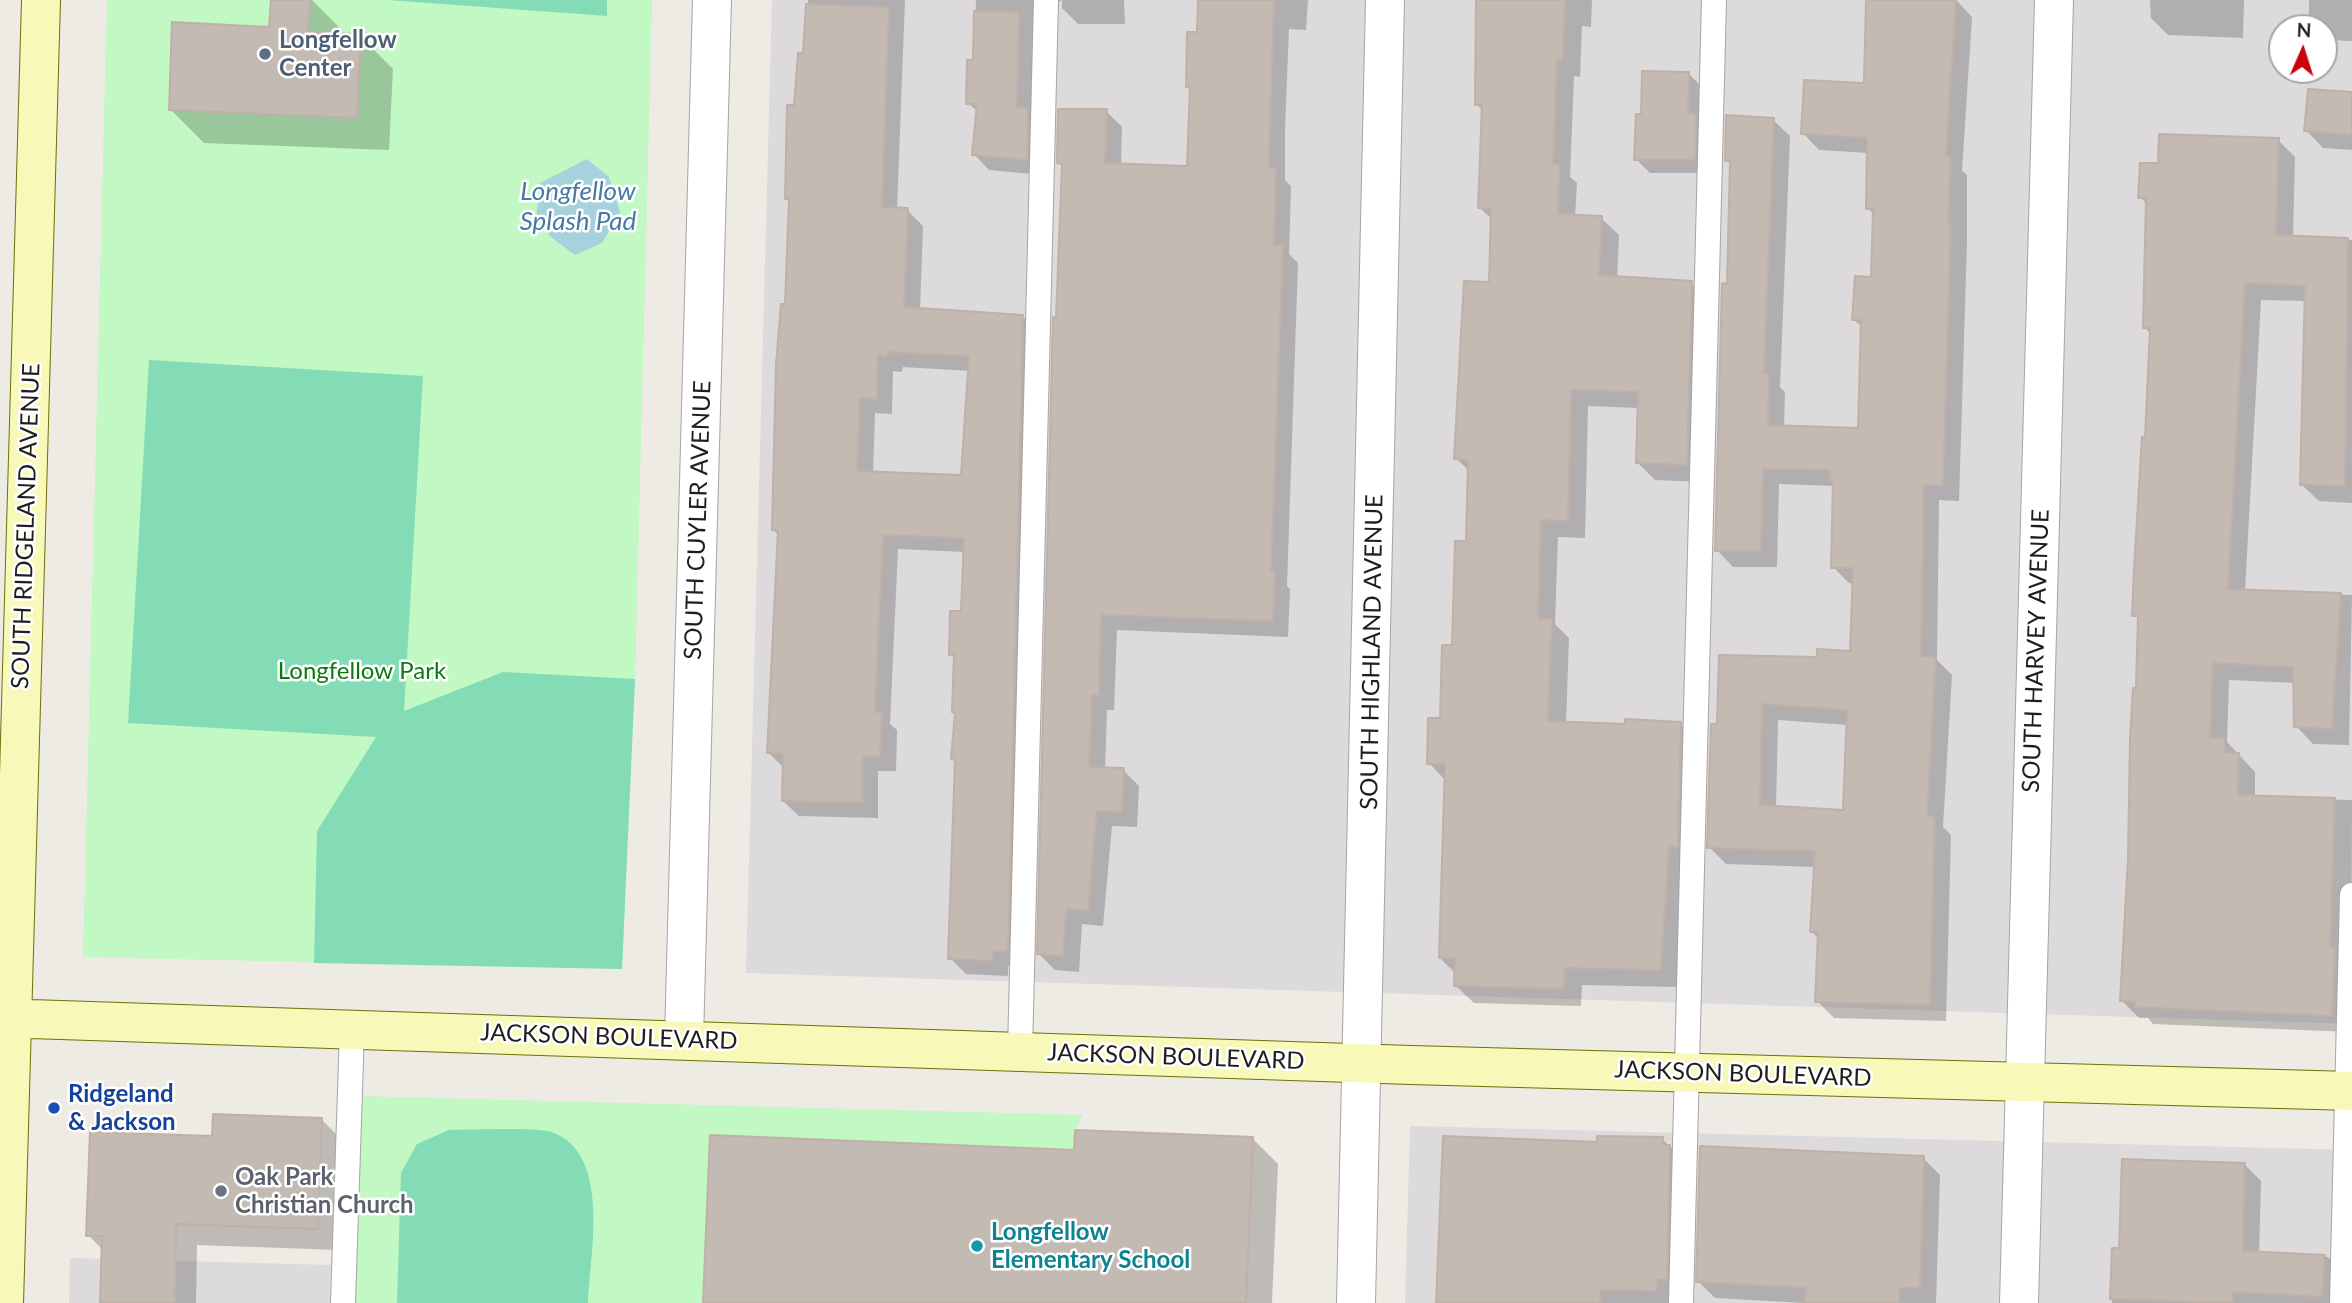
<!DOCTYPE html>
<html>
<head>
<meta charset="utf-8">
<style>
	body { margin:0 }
	#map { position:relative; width:2352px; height:1303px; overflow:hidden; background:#eeeae4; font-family:Lato,sans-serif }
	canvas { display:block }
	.north { position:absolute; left:2268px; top:14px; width:70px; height:70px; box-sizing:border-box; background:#fff; border:2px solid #a5a5a5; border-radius:50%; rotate:3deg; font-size:19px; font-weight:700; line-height:28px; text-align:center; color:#1e1e1e }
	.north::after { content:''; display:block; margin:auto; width:24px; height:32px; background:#c7040d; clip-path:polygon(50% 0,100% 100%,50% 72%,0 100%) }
</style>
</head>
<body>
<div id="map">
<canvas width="2352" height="1303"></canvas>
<div class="north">N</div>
</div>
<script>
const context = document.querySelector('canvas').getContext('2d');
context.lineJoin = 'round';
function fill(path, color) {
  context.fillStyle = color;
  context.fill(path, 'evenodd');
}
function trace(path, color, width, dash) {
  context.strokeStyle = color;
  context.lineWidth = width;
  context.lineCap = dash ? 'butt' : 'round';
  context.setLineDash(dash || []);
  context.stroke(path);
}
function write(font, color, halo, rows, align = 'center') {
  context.font = font + ' Lato,sans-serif';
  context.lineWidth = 5;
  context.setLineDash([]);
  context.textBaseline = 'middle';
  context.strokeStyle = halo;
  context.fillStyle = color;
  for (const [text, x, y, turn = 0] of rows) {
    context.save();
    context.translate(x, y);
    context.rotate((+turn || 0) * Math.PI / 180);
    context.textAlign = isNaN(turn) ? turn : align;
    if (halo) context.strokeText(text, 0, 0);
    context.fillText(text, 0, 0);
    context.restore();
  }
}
const residential = new Path2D(`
	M772,0H2352V1024L746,973ZM2282,28H2324V70H2282Z
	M1410,1126L2352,1150V1303H1405Z
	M70,1258L331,1265L330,1303H69Z`);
const park = new Path2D(`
	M107,0H652L635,679L622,969L83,957Z
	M358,1096L1083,1115L1075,1130L1072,1203L1029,1148L710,1135L703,1303H355Z`);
const pitch = new Path2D(`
	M388,0H607V16Z
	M149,360L423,376L404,711L503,672L635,679L622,969L314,963L317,831L376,737L128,723Z
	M449,1130C471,1130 534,1127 551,1132C612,1152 590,1255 588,1303H397L401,1173L417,1144Z`);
const water = new Path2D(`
	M587,159L609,177L620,212L602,243L575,255L552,238L536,219L540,183Z`);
const shadow = new Path2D(`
	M272,0H312L342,30V35L360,36L393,69L389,150L204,143L171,110L271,28Z
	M808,0H905L897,210H907L923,226L920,310L1023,317L1038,333L1023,967L1008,966V976L966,974L950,958L957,763L953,759L957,715L954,712L956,659L951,654L962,613L965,552L898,549L890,724L897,730L896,771H878V818L799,816L783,801L784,768L769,753L780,536L773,530L791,202L787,198L805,55ZM903,367L970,371L963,477L873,473L875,413L892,414L893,371L902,372Z
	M976,0H1124L1125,24H1078L1062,8V0L1049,7L1042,175L989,170L974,154L978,112L968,103L974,62Z
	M1201,0H1308L1306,30L1289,29L1285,129V180L1291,186L1289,254L1298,263L1287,586L1290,589L1288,637L1117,630L1114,710H1107L1105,769L1123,770L1139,786L1137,827L1112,826L1103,926L1082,924L1079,972L1055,970L1039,954L1064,168L1059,162L1106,111L1122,127L1121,165L1189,167L1192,91L1187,86L1199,34Z
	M1477,0H1592L1591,27L1582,26L1580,77L1574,76L1570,177L1577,183L1575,217L1601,218L1619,235L1617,278L1691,283L1709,301L1704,482L1655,480L1638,463L1639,408L1588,406L1585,538L1558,537L1555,624L1569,638L1566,724H1680L1698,741L1678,987L1582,985L1581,1006L1474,1003L1456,986V974L1440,958L1446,781L1429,763L1442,720L1468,543L1469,471L1456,458L1491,284L1493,220L1480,208L1484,112L1476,104Z
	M1868,0H1956L1972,17L1962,171L1967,175V243L1959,501L1939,500L1937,660L1952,675L1943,827L1951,835L1946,1021L1834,1018L1817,1001L1819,939L1811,931L1816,867L1726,864L1709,847L1719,726L1818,659L1852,653L1854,584L1849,583L1833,567L1835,486L1779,484L1777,567H1733L1717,550L1729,285L1732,165L1727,160L1773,120L1790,136L1780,387L1785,392L1784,427L1860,430L1863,328L1853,319L1873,279L1875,215L1867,208L1869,153L1819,150L1803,133L1865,85ZM1778,720L1848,725L1845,812L1776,808Z
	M2150,0H2244L2243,38L2168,35L2151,18Z
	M2309,0H2352V41L2326,40L2324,28H2313L2309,23Z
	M1688,73L1702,87L1708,173H1650L1636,159Z
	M2352,94V150L2323,148L2306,130Z
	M2278,140L2295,157L2293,238L2352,240V503L2319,501L2301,484L2306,301L2261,300L2245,591L2352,595L2349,745L2313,744L2296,726L2295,683L2229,680L2227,742L2255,772V798L2352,800L2351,1032L2153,1024L2148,1018H2139L2122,1001L2138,690L2140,620L2134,615L2151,334L2144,327L2147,204L2140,197L2160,165Z
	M322,1120L343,1141L339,1250L197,1245L196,1303H103L104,1251L88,1235L214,1138Z
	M1252,1138L1278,1164L1272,1303H705L1076,1151Z
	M1662,1139L1683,1159L1676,1303H1437L1598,1144Z
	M1923,1158L1940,1175L1936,1303H1805L1715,1298L1698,1281Z
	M2245,1165L2261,1181L2259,1254L2328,1257L2344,1274V1303H2112L2114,1250H2121Z`);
const building = new Path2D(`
	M271,0H310L308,32L361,34L357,118L169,110L172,22L269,27Z
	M1198,0H1274L1269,168H1276L1274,245H1283L1271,571H1275L1273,621L1101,615L1099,695H1092L1089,767L1124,768L1122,812L1097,811L1088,911L1066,909L1063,956L1037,954L1053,317L1056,318L1062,164L1057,163L1058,109H1107L1105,163L1187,166L1190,87H1186L1187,32H1197Z
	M1476,0H1565L1563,60H1557L1553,164H1560L1558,214L1602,216L1599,275L1692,281L1687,465L1636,463L1638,392L1571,390L1568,521L1541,520L1538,619H1552L1548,721L1625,724V719L1681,722L1678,847L1669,846L1661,970L1565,968L1564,989L1454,986L1455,959L1439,958L1445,764H1427L1428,718H1440L1442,645H1452L1455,541H1466L1468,460L1454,459L1464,281L1489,282L1491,209L1478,208L1482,105H1475Z
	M1866,0H1956L1946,156L1951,157L1948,225H1951L1943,485H1924L1921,656L1936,657L1927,816H1935L1930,1005L1815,1002L1818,932H1810L1815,851L1707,848L1711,724H1717L1719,655L1817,657V649L1850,651L1853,568H1831L1833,482H1829L1830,470L1763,469L1761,551H1715L1722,283L1727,284L1730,161H1725L1726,115L1774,118L1764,373H1769L1768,425L1858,428L1861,320H1852L1855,276L1871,277L1873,209H1866L1867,138L1801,134L1804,80L1864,83ZM1762,704L1847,710L1843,810L1760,805Z
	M806,4L889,7L882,207L908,208L904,307L1023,315L1008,952L993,951V961L948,959L955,760L951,759L955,713L952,712L954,655H949L950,611H961L964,538L883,535L875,712H882L880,757L863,756V803L782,801L783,754L767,753L778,531L772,530L776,364L781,304H785L789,199H785L787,105H794L798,53H803ZM888,352L969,356L961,475L857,471L860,398L877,399L878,356L887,357Z
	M974,11L1019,12L1017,108H1028L1027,160L972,155L977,104H966L967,60H973Z
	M1642,71L1689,72L1688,113L1696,114L1695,160H1634L1636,114H1641Z
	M2308,89L2352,92V135L2304,131Z
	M2159,134L2279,138L2276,235L2348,238L2345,486L2300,485L2305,286L2245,283L2228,589L2341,593L2332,729L2294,727L2293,667L2213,663L2210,738H2225V752L2239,753L2238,795L2335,798L2330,948H2335L2332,1016L2134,1007L2135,1002L2120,1001L2128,859L2130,738L2133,688H2136L2138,616H2132L2134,569L2142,437H2145L2150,328H2143L2146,198H2138L2140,163H2158Z
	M213,1114L322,1118L318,1229L176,1224L175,1303H100L102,1236H86L90,1132L212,1136Z
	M1075,1130L1253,1137L1246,1303H703L710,1135L1074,1150Z
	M1443,1136L1597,1142V1136L1663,1137V1145H1670L1667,1280H1657V1291L1601,1290L1600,1303H1436Z
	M1700,1146L1924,1156L1920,1288H1900L1899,1303H1805L1806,1288L1696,1282Z
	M2122,1159L2245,1163L2243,1251L2325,1255L2322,1297L2233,1292V1303L2110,1299L2112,1248H2119Z`);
const lane = new Path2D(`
	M1020,1051L1046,0
	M343,1303L352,1029
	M1681,1303L1714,0
	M2342,1303L2352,895`);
const street = new Path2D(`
	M684,1039L712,0
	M1356,1303L1385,0
	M2019,1303L2054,0`);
const secondary = new Path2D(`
	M0,1018L1411,1065L2352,1091
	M4,1303L41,0`);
const markers = [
	[265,54,7,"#5c6f8a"],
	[54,1108,7,"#1a4fb4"],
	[221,1191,7,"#6b7280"],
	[977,1246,7,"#0f9aa8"]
];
const serviceNames = [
	["Longfellow",279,40],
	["Center",279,68]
];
const streetNames = [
	["SOUTH CUYLER AVENUE",698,520,-88],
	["SOUTH RIDGELAND AVENUE",26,526,-88],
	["SOUTH HARVEY AVENUE",2036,651,-88],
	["SOUTH HIGHLAND AVENUE",1372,652,-89],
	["JACKSON BOULEVARD",609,1037,2],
	["JACKSON BOULEVARD",1176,1057,2],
	["JACKSON BOULEVARD",1743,1074,2]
];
const parkNames = [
	["Longfellow Park",362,671]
];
const transitNames = [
	["Ridgeland",68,1094],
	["& Jackson",68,1122]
];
const worshipNames = [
	["Oak Park",235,1177],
	["Christian Church",235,1205]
];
const cultureNames = [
	["Longfellow",991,1232],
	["Elementary School",991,1260]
];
const waterNames = [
	["Longfellow",578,192],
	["Splash Pad",578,222]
];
fill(residential, '#dcdadb');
fill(park, '#c1f8c3');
fill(pitch, '#83dcb6');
fill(water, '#a5d2dc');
fill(shadow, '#0003');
fill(building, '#c3bab3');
trace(building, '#c0b0a6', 2);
trace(lane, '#a5a5a5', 26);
trace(street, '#a5a5a5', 40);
trace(secondary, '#6c7207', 40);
trace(lane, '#fff', 24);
trace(street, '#fff', 38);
trace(secondary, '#f8f8b8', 38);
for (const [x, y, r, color] of markers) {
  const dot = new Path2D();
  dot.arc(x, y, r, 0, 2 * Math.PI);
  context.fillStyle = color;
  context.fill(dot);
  trace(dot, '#fff', 2.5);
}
write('bold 24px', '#4e5e75', '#fff', serviceNames, 'left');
write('24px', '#1e1e1e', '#fff', streetNames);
write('24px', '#0d7a11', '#fff', parkNames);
write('bold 24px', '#164399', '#fff', transitNames, 'left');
write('bold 24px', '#5b616d', '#fff', worshipNames, 'left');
write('bold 24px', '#0d838f', '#fff', cultureNames, 'left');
write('italic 26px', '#497aa3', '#fff', waterNames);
</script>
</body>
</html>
